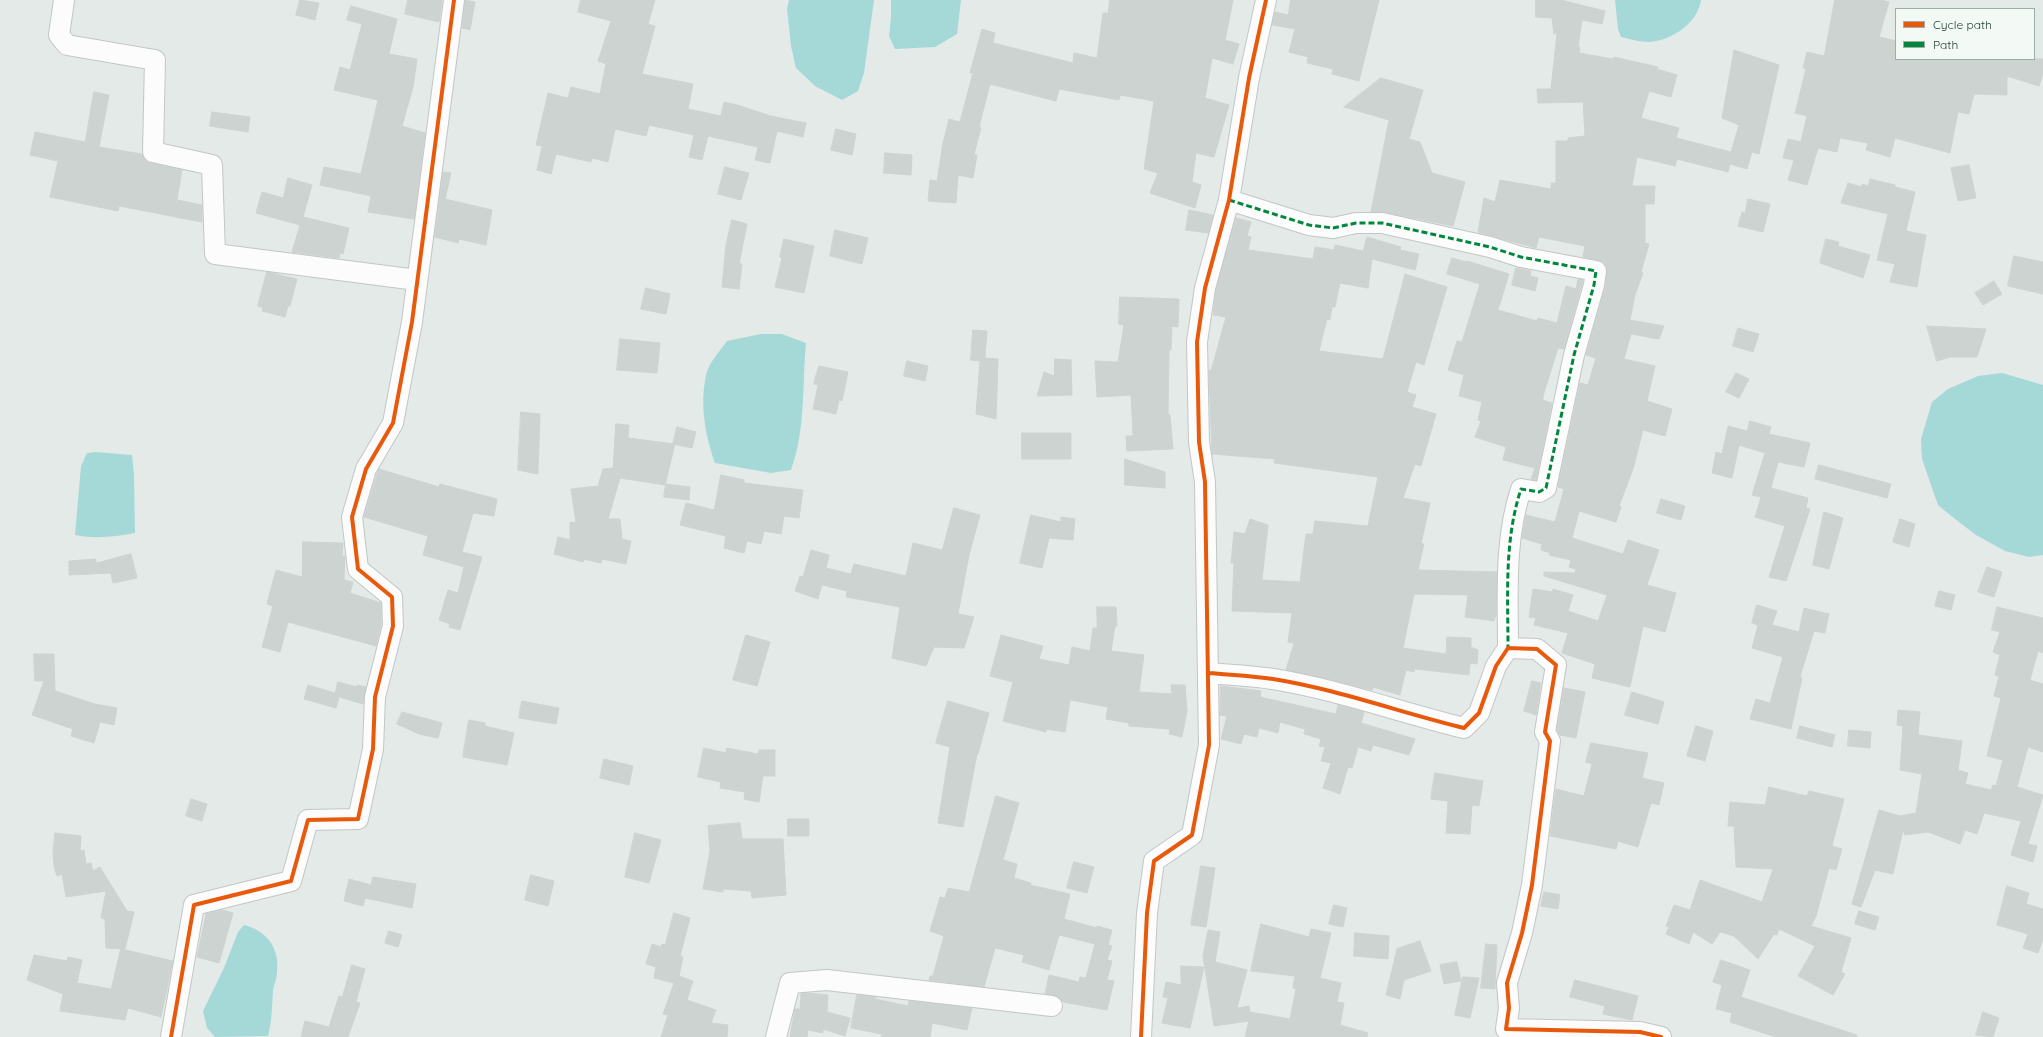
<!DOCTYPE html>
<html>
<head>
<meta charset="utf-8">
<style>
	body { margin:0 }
	#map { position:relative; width:2043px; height:1037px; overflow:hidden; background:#e4eae7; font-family:Quicksand,sans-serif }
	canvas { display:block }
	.legend { position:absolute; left:1895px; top:8px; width:140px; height:52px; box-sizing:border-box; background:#f3f9f5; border:1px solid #9faea7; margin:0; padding:5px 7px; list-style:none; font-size:12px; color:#223e31 }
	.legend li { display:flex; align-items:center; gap:8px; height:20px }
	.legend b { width:20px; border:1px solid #9faea7 }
</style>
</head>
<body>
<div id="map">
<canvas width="2043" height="1037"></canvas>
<ul class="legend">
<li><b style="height:5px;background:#e8590c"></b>Cycle path</li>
<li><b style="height:5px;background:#00873e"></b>Path</li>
</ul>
</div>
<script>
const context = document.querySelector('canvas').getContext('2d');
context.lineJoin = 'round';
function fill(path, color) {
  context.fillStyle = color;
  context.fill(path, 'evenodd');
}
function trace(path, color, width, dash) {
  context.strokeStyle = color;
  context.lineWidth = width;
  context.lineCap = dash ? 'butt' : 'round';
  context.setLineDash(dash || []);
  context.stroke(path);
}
const water = new Path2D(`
	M789,0H874L864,73L858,91L842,100L815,86L796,68L791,46L787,9Z
	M891,0H961L957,34L935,47L895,49L889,36L891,17Z
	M1615,0H1701C1698,23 1671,41 1649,42C1640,42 1630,39 1621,37L1618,29Z
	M761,334H782L806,343C802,385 806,429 791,470L771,473L715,463C705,435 699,401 707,372C710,361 721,350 727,341Z
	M2002,373L2043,385V555L2029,557L2005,551L1976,535L1950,515L1938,505L1922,459L1921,439L1932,402L1948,389L1978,376Z
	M96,452L132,455L134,474L135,533C114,537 96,539 75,535L81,466L87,453Z
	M244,925C267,931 280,948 277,972C277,979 274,984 273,990C272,1006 272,1021 268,1036L215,1037L207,1028L203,1011L224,968L238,932Z`);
const building = new Path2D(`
	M300,0L319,3L315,20L296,15Z
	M408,0H442L439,22L405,14Z
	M465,0L475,2L470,30L462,28Z
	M581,0H655L648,24L655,26L642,74L693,84L688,109L721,116L724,102L737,105L771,116L806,123L803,137L777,131L770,163L755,160L758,147L708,136L702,160L689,157L694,135L649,125L646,136L615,129L608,162L592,158L591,162L556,154L551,174L537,170L542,146L536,145L548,93L568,98L571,87L600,94L606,64L598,61L611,21L578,12Z
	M1110,0H1233L1225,40L1239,44L1233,64L1212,58L1205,98L1229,105L1214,157L1196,153L1192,182L1201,185L1195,208L1150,193L1158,173L1144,169L1154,101L1120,95L1119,100L1059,89L1056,101L990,84L979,127L981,128L974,154L977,155L973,178L958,175L956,203L928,201L930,180L937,181L943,143L949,119L960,122L973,73H970L982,29L995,33L993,43L1073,63L1074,53L1097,58L1103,13H1108Z
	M1291,0H1379L1359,81L1332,74L1333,69L1307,63L1308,57L1289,52L1295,29L1272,25L1275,12L1288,15Z
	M1536,0H1561L1605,11L1602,24L1582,20L1578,47H1580L1579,53L1613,59L1614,57L1658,67L1657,69L1677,75L1671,97L1649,91L1641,118L1679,128L1676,138L1731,152L1739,125L1722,118L1734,50L1779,65L1759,154L1752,152L1747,169L1730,164L1728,172L1677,159L1675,166L1637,157L1632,186H1655L1654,204H1645V243L1649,244L1641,272L1643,273L1635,295L1630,320L1664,326L1659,339L1631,334L1624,359L1655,366L1647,401L1672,409L1665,436L1643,430L1633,469L1619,506L1621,507L1616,522L1579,511L1572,538L1623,554L1628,540L1659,550L1647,585L1676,593L1665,632L1643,626L1630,687L1592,678L1595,664L1562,653L1568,633L1534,625L1536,618L1529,617L1533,589L1553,592V589L1573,595L1568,611L1598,621L1607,595L1544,576V572L1575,573L1576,569L1569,567L1571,560L1549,555L1550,553L1541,550L1542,544L1522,538L1526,515L1555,522L1564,489L1558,487L1580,383L1588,385L1596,358L1586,355L1605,288L1607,267L1604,262L1598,260L1583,257L1585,246L1539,237L1536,248L1478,232L1484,198L1495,202L1500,180L1551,189V183H1556V141H1568V138L1585,136L1583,102L1538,103L1537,89H1551L1557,33L1554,34L1552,18L1536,17Z
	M1835,0H1881L1889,2L1879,37L1896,41V59H2043V73L2039,86L2007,76V95L1974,94L1969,114L1958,112L1950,153L1895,138L1890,157L1866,150L1868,143L1840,138L1837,152L1818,148L1807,185L1788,180L1794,160L1783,158L1788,139L1801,142L1807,116L1795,113L1806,69L1803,68L1807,52L1824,56Z
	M351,6L397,19L389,54L417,59L413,87L402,126L425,133L414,219L368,212L371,196L320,185L324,167L361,174L378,100L334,90L340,67L350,70L362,24L347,20Z
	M1381,78L1423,90L1409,139L1420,142L1432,173L1465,182L1453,226L1384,212H1371L1389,120L1344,107Z
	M94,92L109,95L99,147L142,154L146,161L150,163L182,170L177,200L202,205V222L119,206L118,211L50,197L58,161L30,155L35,132L85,142Z
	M212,112L250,117L248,132L210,126Z
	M836,129L856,134L852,155L831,150Z
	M885,153L912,155L911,175L884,173Z
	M1969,165L1976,198L1958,201L1951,168Z
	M725,167L749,173L741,200L718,194Z
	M443,172L451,173L445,199L492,210L486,245L459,239L458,243L435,237Z
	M288,178L312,185L303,217L349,228L343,254L340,253L339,258L292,252L300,225L256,213L262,192L283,198Z
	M1870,179L1895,185V187L1915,192L1906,231L1926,235L1917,287L1890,282L1895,264L1877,260L1888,214L1841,203L1848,183L1862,187V184L1868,186Z
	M1748,199L1770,204L1763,232L1738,226L1742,212L1745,213Z
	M1189,210L1213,215L1208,233L1186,230Z
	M1236,218L1251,222L1247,236L1251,237L1248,250L1313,259L1315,247L1334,250L1335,245L1363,251L1367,237L1401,247L1400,250L1419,254L1415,270L1372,259L1368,288L1340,283L1335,307H1332L1330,320L1327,319L1319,351L1383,359L1405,274L1447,287L1424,365L1416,362L1407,392L1416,395L1412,407L1436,414L1421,466L1415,464L1403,498L1430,503L1421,544H1424L1418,570L1497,572L1496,615L1494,621L1465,617L1468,595L1414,594L1403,648L1446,654L1447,637L1471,638V647L1478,650L1477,664L1470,663L1469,675L1415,669L1414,672L1406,670L1400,695L1373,687L1372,690H1370L1286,670L1294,643L1288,642L1292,613L1232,611L1234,563H1231L1234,532L1245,534L1250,519L1268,525L1262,580L1300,582L1306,534H1313L1315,521L1368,526L1378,477L1274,463L1275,459L1212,454L1209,370L1211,371L1226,317L1213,315L1216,290Z
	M732,220L747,224L739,264H742L739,289L722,287L726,245Z
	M835,230L868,238L862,264L830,256Z
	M784,239L814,246L804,293L775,287L782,258L780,257Z
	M1826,239L1839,242L1838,246L1870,255L1863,278L1820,263Z
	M2014,256L2043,262V294L2008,286Z
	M1452,258L1467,262V261L1509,274L1498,310L1537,321L1538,318L1557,323L1566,286L1576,289L1578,279L1583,280L1564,349L1558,348L1543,396V400L1552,403L1536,480L1531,479L1535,468L1503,460L1506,447L1475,437L1481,421L1478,420L1482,402L1459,396L1464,375L1448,370L1457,341L1462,342L1480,284L1447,274Z
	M1516,268L1531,271L1530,276L1538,278L1535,291L1512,285Z
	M267,272L297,279L290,306H288L285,317L262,311L263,308L258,306Z
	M1994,281L2002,294L1983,305L1975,293Z
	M646,288L670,294L666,314L641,309Z
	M1120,297L1179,299L1178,327L1172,326L1171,350H1169L1168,415H1170L1173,449L1127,451L1126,436H1133L1131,395L1097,397L1095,361L1118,362L1124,325L1119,324Z
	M1927,326L1986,329L1977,357H1950L1937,361Z
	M1738,328L1759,334L1753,352L1733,346Z
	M973,330L987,331L985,358L998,359L996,419L976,414L980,361L971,360Z
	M620,339L660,343L657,373L617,370Z
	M1055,359L1071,360L1072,395L1037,396L1044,372L1054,376Z
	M907,361L928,366L925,381L904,376Z
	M819,366L848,372L842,401L839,400L836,414L813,409L818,385L814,384Z
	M1736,373L1749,379L1739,398L1726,392Z
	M521,412L540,414L538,474L518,470Z
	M1750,421L1771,427L1769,434L1810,443L1804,467L1778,462L1771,488L1808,498L1806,508L1810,509L1786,581L1769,577L1785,526L1755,517L1761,497L1752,495L1765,453L1739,445L1732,478L1712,473L1716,452L1722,454L1728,426L1747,431Z
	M616,424L629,425L628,438L675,444L665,485L620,478L608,519H620L622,539L631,541L626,564L602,559L601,563L584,559L583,562L554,554L558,537L570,540V522L576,523L571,489L598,486L603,469L613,468Z
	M677,427L696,432L692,448L673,444Z
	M1022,433H1071V459H1022Z
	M1125,459L1165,472V488L1125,485Z
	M1819,465L1891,484L1887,498L1815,479Z
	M379,469L439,487L440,484L497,499L494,516L473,513L462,552L482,557L460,630L449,627L450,624L439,620L448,590L458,593L464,567L423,555L428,536L364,517Z
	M721,475L744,480V483L803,490L799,518L784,516L781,534L764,531L761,544L747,541L744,553L724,548L726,536L680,525L686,503L714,510Z
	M666,484L690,487L689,500L664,497Z
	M1661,499L1685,506L1681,520L1657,513Z
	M954,508L980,515L969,555L958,614L974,617L964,648L934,647L926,666L892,658L900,607L846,597L847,591L822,585L818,599L795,591L800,576L803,577L811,550L829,555L826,568L851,574L854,564L906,576L913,543L942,550Z
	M1824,512L1843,518L1829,569L1813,565Z
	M1031,515L1061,522V517L1075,519L1073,540L1049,538L1042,568L1020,563Z
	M1900,519L1915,524L1909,547L1893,542Z
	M303,542L343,543L342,556H345L344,580L353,582L350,593L381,603V625L376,646L288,622L280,652L262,647L273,606L267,604L276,570L302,577Z
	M131,554L137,578L113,583L111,573L69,575V561L96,559V563Z
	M1987,567L2002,572L1994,597L1978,592Z
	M1939,591L1955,595L1951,610L1935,606Z
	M1757,605L1777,611L1772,625L1799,632L1804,608L1829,614L1825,633L1814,631L1800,677L1802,678L1791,729L1750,719L1756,699L1770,703L1783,657L1752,648L1758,625L1752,623Z
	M1097,607H1116L1117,626H1115L1111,651L1144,655L1139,692L1172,694L1171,685H1185L1187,711L1182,737L1169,734L1170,729L1129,726V723L1106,719L1108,707L1070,700L1065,732L1047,729L1046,732L1003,721L1013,682L990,676L1001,635L1043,646L1039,659L1069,665L1072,647L1090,651L1093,628H1097Z
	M1997,607L2043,618V653L2038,651L2030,680L2043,684V752L2028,747L2017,787L2043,795L2028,844L2037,846L2033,862L2011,855L2021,821L1984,813L1977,834L1965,830L1960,844L1928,832L1905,835L1903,830L1893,874L1875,870L1861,907L1852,904L1879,810L1900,816L1916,813L1922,774L1900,770L1903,726L1897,725L1898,710L1920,712L1918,735L1962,741L1958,770L1968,773L1965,784L1991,790L1993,785L1996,786L2003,760L1987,756L2001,698L1994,696L1999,676L1995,675L2000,655L1993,652L2000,632L1992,630Z
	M746,635L770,642L757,686L733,680Z
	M34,654H54L55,691L95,704L117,708L114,725L100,722L94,743L71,736L73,729L32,715L44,681H35Z
	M1532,681L1541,683L1536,715L1524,711Z
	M338,682L357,687V685L366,687L363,704L339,697L336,708L304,699L308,685L335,693Z
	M1221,686L1261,691L1260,697L1336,714L1338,705L1342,706L1364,712L1361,723L1415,739L1409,755L1373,745L1371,751L1358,747L1352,768L1348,767L1340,794L1323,788L1331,763L1321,761L1325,747L1319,746L1321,739L1304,734L1305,729L1280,722L1278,733L1259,728L1257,737L1244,734L1241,744L1221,739L1227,716L1220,715Z
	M1564,688L1585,692L1576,738L1560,735L1557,730Z
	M1632,692L1664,702L1658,724L1625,715Z
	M522,701L559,708L556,724L519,718Z
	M948,701L989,713L978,754H977L963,827L938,823L950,747L936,743Z
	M402,712L442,723L438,738L419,734L397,724Z
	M469,720L485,723V726L514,733L507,765L463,757Z
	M1696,726L1713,731L1705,761L1687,756Z
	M1800,726L1835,735L1832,747L1797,738Z
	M1849,730L1871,732L1870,748L1848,746Z
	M1591,743L1648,753L1642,778L1664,783L1659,805L1651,803L1638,847L1618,841L1616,849L1550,836L1556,789L1584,796L1592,764L1586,762Z
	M704,748L726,753L727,748L758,754L759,750H775V776H763L759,802L744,799L745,792L720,788L721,782L698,777Z
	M604,759L633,766L629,785L600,778Z
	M1435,773L1483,781L1479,806L1472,805L1470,834L1446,833L1448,801L1431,799Z
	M1769,787L1807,796L1809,791L1844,799L1832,846L1842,849L1836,870L1829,868L1816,916L1811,926L1851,938L1841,972L1845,974L1833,995L1798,976L1815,946L1779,929L1777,935L1774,934L1758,959L1734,936L1720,932L1712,944L1693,932L1689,944L1666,934L1669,927L1666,926L1674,905L1690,910L1700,880L1762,902L1773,869L1736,867L1734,826H1728L1730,802L1765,805Z
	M996,796L1019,803L1003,860L1017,864L1014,878L1031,883L1030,885L1070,894L1064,919L1097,928V926L1112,930L1108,945L1112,946L1107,960L1112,961L1107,980L1114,981L1107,1010L1063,1002L1059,997L1045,994L1049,975L1079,982L1080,977L1086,978L1095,944L1059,935L1049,970L1022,962L1024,955L995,948L984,987L929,980L930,976H933L944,936L930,931L940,897L945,898L948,888L969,892Z
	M191,799L207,804L202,821L186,816Z
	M788,819H809V836H788Z
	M740,823L742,839H783L786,895L752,898L751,891L723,889V892L703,889L710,851L708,826Z
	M55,833L81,836L80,851L84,850L86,864L91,863L93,871L100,867L127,911L134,912L125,949L106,948L105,919L101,918L106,891L66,897L62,874L57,876L54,866L53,854Z
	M635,833L661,840L649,883L625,877Z
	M1074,862L1094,867L1087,893L1067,888Z
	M1201,866L1215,868L1206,927L1191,925Z
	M531,875L554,881L548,906L525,900Z
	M373,877L416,884L412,908L365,898L363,906L344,901L349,879L371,885Z
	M2007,886L2029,893L2026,904L2043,909V939L2038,953L2023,948L2028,934L1997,925Z
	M1544,892L1560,895L1558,909L1541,906Z
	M1334,905L1347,908L1343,927L1329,924Z
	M223,910L233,913L219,963L197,957L206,914Z
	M1859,911L1879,917L1875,930L1855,924Z
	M674,913L690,918L680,956L683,957L679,976L693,981L687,1000L716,1010L711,1023L728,1025L727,1037H661L668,1015L663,1014L674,983L654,978L656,967L646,964L652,944L661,947L662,944L665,945Z
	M1261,924L1309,937L1311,929L1331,933L1320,978L1341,983L1337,1002L1344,1003L1340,1025L1368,1033L1367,1037H1245L1249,1021L1214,1026L1203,956L1208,930L1220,932L1215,962L1247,970L1237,1008L1249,1006L1250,1012L1290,1019L1296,989L1293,988L1295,976L1251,971Z
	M389,931L402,935L398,947L385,943Z
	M1355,933L1389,936L1388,959L1354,956Z
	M1420,941L1431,971L1404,980L1400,999L1386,995L1397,949Z
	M1486,944L1497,945L1495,989L1481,988Z
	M121,949L173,961L161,1017L128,1008L125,1020L60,1011L63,994L27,980L34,955L67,961L68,957L82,960L77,983L111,989Z
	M1721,960L1750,970L1741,997L1857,1035V1037H1776L1730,1022L1732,1013L1716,1009L1722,985L1713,982Z
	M1457,962L1461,981L1444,984L1440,965Z
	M352,965L365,969L356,1002L360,1003L348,1037H301L305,1021L329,1027L339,996L342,997Z
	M1181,966L1204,967L1190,1028L1162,1023L1168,998L1163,997L1166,982L1181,985Z
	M1463,977L1479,978L1470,1018L1455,1015Z
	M1575,980L1638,996L1632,1020L1603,1014L1605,1006L1570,997Z
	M808,993L828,995L827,1012L850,1018L845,1036L823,1029V1033L808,1030L807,1037H790L795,1009H800L801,994Z
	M857,995L876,997L875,999L908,1006L909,1001L972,1008L967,1030L932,1023L930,1037H881L882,1034L851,1028Z
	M1983,1012L1999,1018L1993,1037L1976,1035Z`);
const minor = new Path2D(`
	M64,0L59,35L67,45L155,60L153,152L212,165L215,254L417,280
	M1229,200L1309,225L1333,228L1356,223H1382L1490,247L1521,257L1596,271L1594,285L1574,355L1546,488L1539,492L1521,489C1504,541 1508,595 1508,648
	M1209,673C1230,675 1252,676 1273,679C1336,689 1402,713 1464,728L1479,713L1496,666L1508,648L1537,649L1556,665L1545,732L1550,741L1532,885L1522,933L1507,983L1509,1008L1506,1029L1640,1032L1661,1037
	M171,1037L194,905L291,881L308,820L358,819L373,749L375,697L393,626L392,597L358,569L352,517L366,469L393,423L412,322L454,0
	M776,1037L790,983L827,980L1052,1006
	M1141,1037L1147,913L1154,861L1192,835L1209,745L1205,482L1199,442L1197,342L1205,288L1229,200L1249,78L1266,0`);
const quiet = new Path2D(`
	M1229,200L1309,225L1333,228L1356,223H1382L1490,247L1521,257L1596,271L1594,285L1574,355L1546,488L1539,492L1521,489C1504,541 1508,595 1508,648`);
const cycleway = new Path2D(`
	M1209,673C1230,675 1252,676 1273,679C1336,689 1402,713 1464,728L1479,713L1496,666L1508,648L1537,649L1556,665L1545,732L1550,741L1532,885L1522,933L1507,983L1509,1008L1506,1029L1640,1032L1661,1037
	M171,1037L194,905L291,881L308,820L358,819L373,749L375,697L393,626L392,597L358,569L352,517L366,469L393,423L412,322L454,0
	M1141,1037L1147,913L1154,861L1192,835L1209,745L1205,482L1199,442L1197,342L1205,288L1229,200L1249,78L1266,0`);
fill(water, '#a5d9d8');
fill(building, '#cdd3d0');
trace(building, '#cdd3d0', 1);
trace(minor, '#c1c7c4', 22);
trace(minor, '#fbfcfb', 20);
trace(quiet, '#00873e', 3, [6, 3]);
trace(cycleway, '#e8590c', 4);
</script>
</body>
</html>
